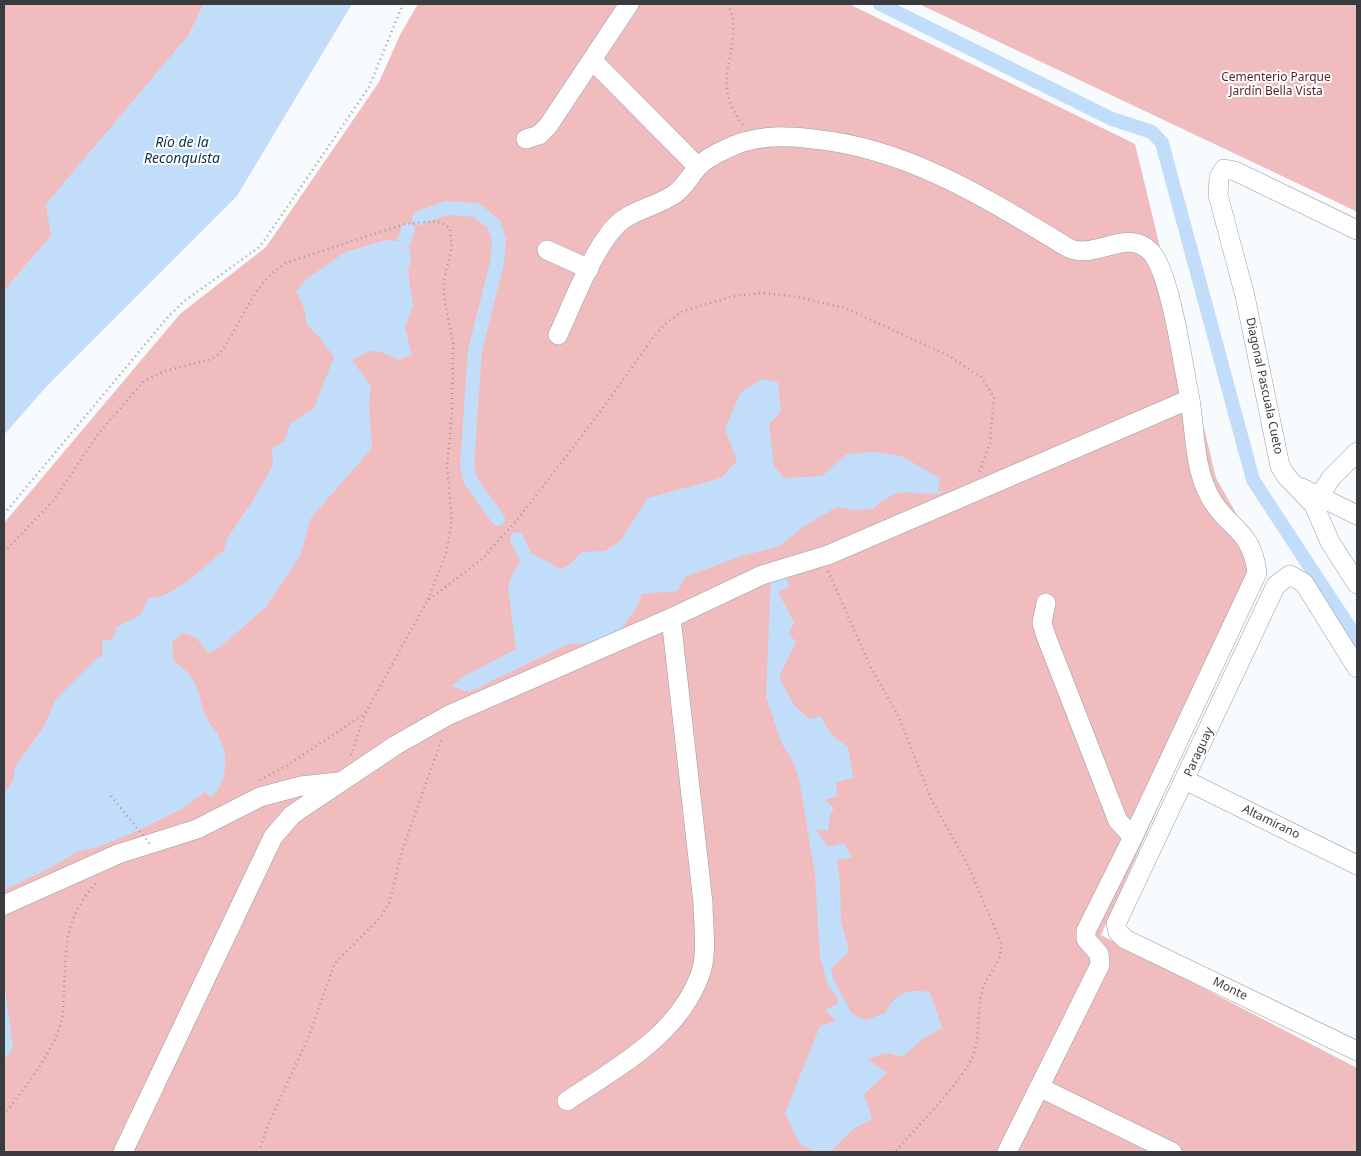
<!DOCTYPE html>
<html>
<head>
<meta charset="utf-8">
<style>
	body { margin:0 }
	#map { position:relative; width:1361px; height:1156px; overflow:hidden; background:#f8fbfe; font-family:"Noto Sans",sans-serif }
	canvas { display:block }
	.frame { position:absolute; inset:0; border:5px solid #3a3b3e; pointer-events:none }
</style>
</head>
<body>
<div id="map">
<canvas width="1361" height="1156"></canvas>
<div class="frame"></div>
</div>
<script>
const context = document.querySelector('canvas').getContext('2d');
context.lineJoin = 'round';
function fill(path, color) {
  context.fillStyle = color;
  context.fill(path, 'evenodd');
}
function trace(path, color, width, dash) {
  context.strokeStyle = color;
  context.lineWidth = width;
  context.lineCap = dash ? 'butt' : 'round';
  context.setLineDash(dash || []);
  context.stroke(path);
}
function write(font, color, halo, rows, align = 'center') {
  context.font = font + ' "Noto Sans",sans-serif';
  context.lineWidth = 4;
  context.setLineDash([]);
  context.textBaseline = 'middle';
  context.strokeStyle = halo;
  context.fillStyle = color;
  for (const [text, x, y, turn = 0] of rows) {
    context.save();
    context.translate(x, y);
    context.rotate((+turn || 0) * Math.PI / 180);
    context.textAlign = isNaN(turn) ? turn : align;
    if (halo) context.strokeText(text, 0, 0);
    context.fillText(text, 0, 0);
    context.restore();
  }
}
const green = new Path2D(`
	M4,4H204L190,33L51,236L4,291Z
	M418,4H849L1135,144L1216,478L1266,566L1101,935L1357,1068V1152H4V523L180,314L266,247L379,82L401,33Z
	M919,4H1357V212L1341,204Z`);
const water = new Path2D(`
	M204,4H352L237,196L46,387L4,435V291L51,236L46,204L190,33Z
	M386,240L404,242L410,250L411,259L408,271L413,305L405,328L412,355L397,360C377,348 372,348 352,360L371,386L369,405L372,448L311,518L300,556L266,607L219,648L209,653L195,637L183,633L172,642L174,662C200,678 196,692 206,717C209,723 214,728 217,733C229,753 229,783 211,797L205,792L181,809L135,832L101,846L77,852L44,871L4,890V793L14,780V768L43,728L56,699L98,657L102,656V641L110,640L116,633L115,628L140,615L149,598C172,600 207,564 225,549L226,540L252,502L273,465L272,449L284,441L290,424L314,408L334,357L320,338L307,325L304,308L296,291L308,278L345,252Z
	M762,379L778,382L781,411L769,425L774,466L784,478L822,476L847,454L875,452L901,456L940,478L938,491L946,492C912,499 904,480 873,509L852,510L837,507L806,525L778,547L741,556L685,577L678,591L642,594L635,610L621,629L593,643L568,644L469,692L452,686L464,676L516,649L508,588L511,577L524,554L531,553L560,569L568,566L582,552L605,551L620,541L648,498L721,478L737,461L725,429L741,392Z
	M771,575L786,576L789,587L778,592L794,622L789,634L796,642L779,677L794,705L809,719L821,716C826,731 836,738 848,747L853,778L836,782L837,796L825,800L834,808L830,815L828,831L816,829L828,847L844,843L852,857L837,860L840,883L841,921L849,951L831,969L834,980L852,1014L866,1020L885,1013C897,991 907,989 930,992L942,1028L924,1038L902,1057L886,1053L867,1059L887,1073L864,1094L872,1119L853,1129L830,1152C797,1152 798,1140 785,1113L820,1026L836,1021L825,1010L839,1003L834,992L828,986L820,957L815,875L799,778L792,760L782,744L766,697Z
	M4,981L13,1048L4,1060Z`);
const canal = new Path2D(`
	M880,4L1112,119L1152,132L1162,143L1253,480L1357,639
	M419,218L446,208L476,210L494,224L499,240L497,263L475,350L467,465L470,480L498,519
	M404,242L408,230
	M517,539L524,554`);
const path = new Path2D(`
	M728,4C747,48 705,80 744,126
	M4,514L168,317L183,302L258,248L264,241L369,87L403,4
	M4,552L54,500L98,434L144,381L165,371L212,359L219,354C243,323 252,282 288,262L405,224L435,221L445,224L450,229L452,247L444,279V297L453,343L452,413L447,465L452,521L446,553L427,602
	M828,571L871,668L899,717L932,801L968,865L1001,943C1002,967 986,972 982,992C977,1011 980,1033 974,1053C966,1078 914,1130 895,1152
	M351,755L365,714L427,601L481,560L517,520L594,420L655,335L667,322L683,311L734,296L763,293L793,296L845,308L949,356L981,377L994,397L990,443L979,473
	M260,780L286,766L363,715
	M4,1115C23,1089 48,1060 59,1029C64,1017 63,1004 64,991C66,945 64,918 97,882
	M259,1152L268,1125L308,1038L335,963L381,917L389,903L402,851L442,738`);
const minor = new Path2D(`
	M593,61L698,167
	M526,139L539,135L548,126L629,4
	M1357,230L1235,171L1224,169L1219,177L1218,195L1245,296L1280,466L1286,476L1314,505L1330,542L1357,584
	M547,250L589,269
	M558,335C572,305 596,241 621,221C637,208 659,206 676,193C685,186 690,176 698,167C705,160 715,154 724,150C753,135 782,135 813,139C907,148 986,198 1065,246C1094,264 1126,225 1151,252C1171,274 1183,367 1190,399
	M1302,488L1357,515
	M1314,505L1331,478L1357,452
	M1357,668L1304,583L1290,575L1276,585L1116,924L1118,932L1125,939L1357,1051
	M1185,780L1357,865
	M4,905L118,854L197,829L260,797L301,786L338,782
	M1039,1087L1172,1152
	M567,1101C618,1067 678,1035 700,975C708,953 703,925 703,903L671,618
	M123,1152L273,837L292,815L305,806L396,745L449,715L671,618L762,575L828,555L1190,399C1195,431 1194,468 1210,497C1227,529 1252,528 1257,573L1133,837
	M1007,1152L1100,965L1099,954L1086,939V931L1133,837L1118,821L1046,636L1042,623L1046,603`);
const pathBridge = new Path2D(`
	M111,796L150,844`);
const parkNames = [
	["Cementerio Parque",1276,78],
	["Jardín Bella Vista",1276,92]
];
const streetNames = [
	["Diagonal Pascuala Cueto",1264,386,78],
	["Paraguay",1199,752,-65],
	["Altamirano",1271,822,26],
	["Monte",1230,989,26]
];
const waterNames = [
	["Río de la",182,143],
	["Reconquista",182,159]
];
fill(green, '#f1bcbe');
fill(water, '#c2ddfa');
trace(canal, '#c2ddfa', 14);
trace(minor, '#989ca1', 20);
trace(path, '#9a9c9f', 2.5, [1, 4]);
trace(minor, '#fff', 19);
trace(pathBridge, '#9a9c9f', 2.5, [1, 4]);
write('12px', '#5d1f26', '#fff', parkNames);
write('12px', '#3a3b3e', '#fff', streetNames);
write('italic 14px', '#0a2e50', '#fff', waterNames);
</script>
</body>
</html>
